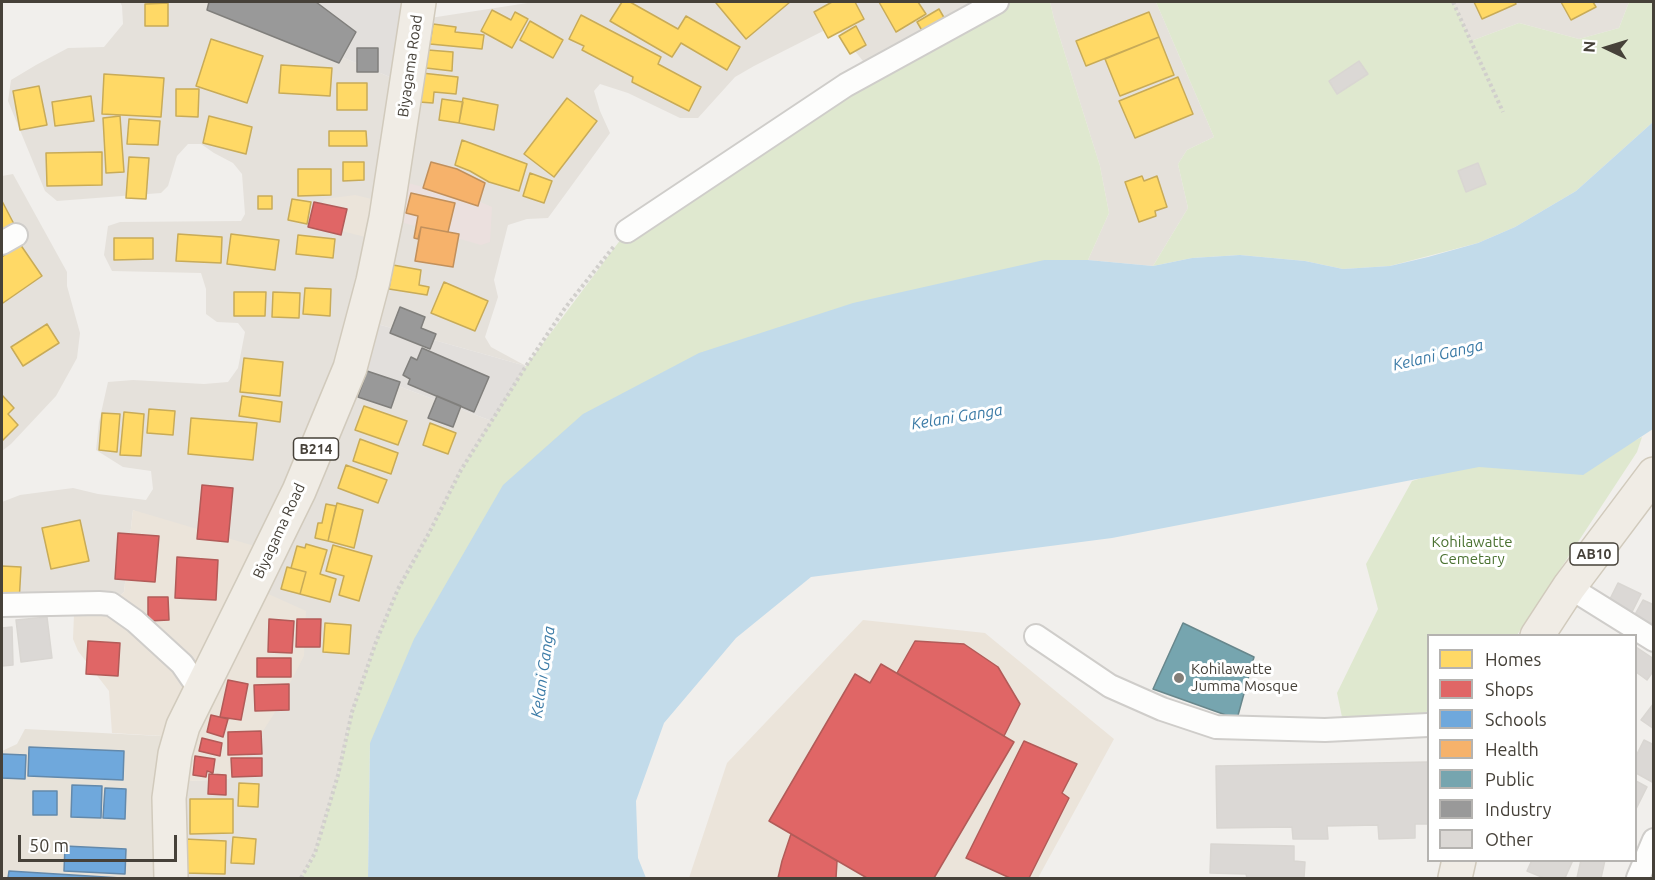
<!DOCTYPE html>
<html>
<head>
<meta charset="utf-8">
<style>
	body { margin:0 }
	#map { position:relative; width:1655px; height:880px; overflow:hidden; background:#f1efec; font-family:Ubuntu,sans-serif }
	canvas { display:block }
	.frame { position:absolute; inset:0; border:3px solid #464139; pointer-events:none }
	.legend { position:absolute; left:1427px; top:634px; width:210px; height:228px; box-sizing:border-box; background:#fff; border:2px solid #b5b3b0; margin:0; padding:8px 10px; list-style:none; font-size:18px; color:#464139 }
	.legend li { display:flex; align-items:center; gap:12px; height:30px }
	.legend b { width:30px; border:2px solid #b5b3b0 }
	.north { position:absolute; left:1577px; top:18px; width:60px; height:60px; -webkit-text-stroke:4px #fff; paint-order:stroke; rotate:274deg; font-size:16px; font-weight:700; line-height:24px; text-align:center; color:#464139 }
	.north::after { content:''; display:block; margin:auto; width:21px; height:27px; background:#464139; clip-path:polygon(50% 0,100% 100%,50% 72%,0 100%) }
	.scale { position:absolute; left:18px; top:835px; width:159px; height:27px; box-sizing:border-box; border:3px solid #464139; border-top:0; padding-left:8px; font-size:18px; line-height:21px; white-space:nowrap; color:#464139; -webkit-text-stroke:4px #fff; paint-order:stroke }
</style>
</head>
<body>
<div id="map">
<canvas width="1655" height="880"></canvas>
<div class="frame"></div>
<ul class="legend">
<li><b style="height:16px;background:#ffd966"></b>Homes</li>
<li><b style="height:16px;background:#e06666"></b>Shops</li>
<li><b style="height:16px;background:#6fa8dc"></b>Schools</li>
<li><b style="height:16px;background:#f6b26b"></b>Health</li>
<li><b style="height:16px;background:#76a5af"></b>Public</li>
<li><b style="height:16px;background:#999"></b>Industry</li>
<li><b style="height:16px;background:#dbd8d5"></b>Other</li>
</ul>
<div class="north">N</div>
<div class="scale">50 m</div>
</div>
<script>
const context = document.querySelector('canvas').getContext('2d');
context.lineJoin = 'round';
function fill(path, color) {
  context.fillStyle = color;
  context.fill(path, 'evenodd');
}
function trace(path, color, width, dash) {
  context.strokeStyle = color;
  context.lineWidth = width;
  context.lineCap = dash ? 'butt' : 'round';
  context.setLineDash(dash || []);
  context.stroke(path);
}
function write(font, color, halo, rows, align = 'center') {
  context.font = font + ' Ubuntu,sans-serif';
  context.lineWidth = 6;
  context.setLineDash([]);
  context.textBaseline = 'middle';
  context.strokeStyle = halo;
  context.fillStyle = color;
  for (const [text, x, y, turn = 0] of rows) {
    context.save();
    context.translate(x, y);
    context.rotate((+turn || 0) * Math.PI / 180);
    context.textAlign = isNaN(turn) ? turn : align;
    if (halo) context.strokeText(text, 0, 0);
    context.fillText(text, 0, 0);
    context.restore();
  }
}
const residential = new Path2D(`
	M120,2H208L407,84L417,20L534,2H997L871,71L838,30L829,28L754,66L735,77L698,118H680L628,93L600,84L594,91L600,111L610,133L548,218L527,219L508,225L494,280L498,297L485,337L491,347L526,366L363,320L350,368L492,421L461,470L429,533L398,589L376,642L352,712L338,775L315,853L301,878H171V782L227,779L234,776L252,747V587L133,510L124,592L111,604L2,605V502L20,495L73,488L98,494L146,500L153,489L151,471L123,467L96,450L99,422L108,382L133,380L204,384L228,382L238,368L245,332L238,323L217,322L206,314V289L201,273L112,271L104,255L108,226L120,222L241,221L245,214L242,174L233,163L214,153L201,144H188L177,156L168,186L161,193L57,201L45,191L8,101L11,80L36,65L68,48L104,47L123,24L122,6Z
	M1050,2H1156L1214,137L1187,150L1178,164L1188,208L1153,266L1088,260L1109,213L1100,166L1054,19Z
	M1453,2H1629L1619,28L1579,39L1519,23L1471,41Z
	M13,174L67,272V286L80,333L77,358L56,396L11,444L2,451V176Z`);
const commercial = new Path2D(`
	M355,195L389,203L381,241L318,225L317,217L324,199Z
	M133,510L258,547L253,587L306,611L304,656L274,714L234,776L227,779L171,782L179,737L112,733L109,691L78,651L73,639L74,614L111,604L124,592Z
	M863,620L985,633L1114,739L1038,878H689L727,763Z`);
const industrial = new Path2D(`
	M208,2H419L407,84Z
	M363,320L526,366L492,421L350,368Z`);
const education = new Path2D(`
	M25,729L179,737L171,878H2V751L17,744Z`);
const medical = new Path2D(`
	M392,179L478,201L492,207L490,242L481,245L387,218Z`);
const green = new Path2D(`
	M997,2H1050L1054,19L1100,166L1109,213L1088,260H1044L370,743L368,878H301L315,853L338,775L352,712L376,642L398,589L429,533L461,470L526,366L627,231Z
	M1156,2H1453L1471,41L1519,23L1579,39L1619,28L1629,2H1653V122L1576,191L1515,227L1478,243L1390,266L1343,269L1305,261L1240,255L1192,258L1153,266L1188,208L1178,164L1187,150L1214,137Z
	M1642,437L1637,452L1517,635L1428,636V708L1426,714L1342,717L1337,693L1378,609L1366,564L1412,481L1475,461L1578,467Z`);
const water = new Path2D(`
	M1653,122V429L1583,475L1479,467L1112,538L811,577L736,638L664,723L636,801L638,858L646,878H368L370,743L414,639L503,485L583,414L699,353L853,303L1044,260H1088L1153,266L1192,258L1240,255L1305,261L1343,269L1390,266L1428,257L1478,243L1515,227L1576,191Z`);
const homes = new Path2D(`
	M622,2H630L678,29L686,16L740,47L727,70L681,43L672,57L610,21Z
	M717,2H790L746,39L716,3Z
	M832,2H855L864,19L828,38L814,12Z
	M879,2H918L926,14L896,32Z
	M1474,2H1515L1516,4L1482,19Z
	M1561,2H1593L1596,7L1571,20Z
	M168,3V26H145V4Z
	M939,9L946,21L924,34L917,22Z
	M492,10L511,20L515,12L528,19L512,48L481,31Z
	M1149,12L1159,37L1086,66L1076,41Z
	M581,15L661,57L658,64L701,87L689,111L632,82L633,77L582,50L584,46L569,39Z
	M530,21L563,40L553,58L520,40Z
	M433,24L456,27L455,32L484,35L482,49L430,44Z
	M856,26L866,45L850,54L839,36Z
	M1159,37L1174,75L1120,96L1105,59Z
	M211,39L263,56L247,103L196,86Z
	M428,50L453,52L452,71L426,68Z
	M281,65L332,68L330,96L279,93Z
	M422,73L458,77L456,94L434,92L433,103L419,102Z
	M104,74L164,78L161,117L102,114Z
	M1178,77L1193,114L1135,138L1119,101Z
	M337,83H367V110H337Z
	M39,86L47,125L20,130L13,91Z
	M176,89H199L198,117L176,116Z
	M91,96L94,121L55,126L52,102Z
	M463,98L498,105L494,130L459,123Z
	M567,98L597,121L554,177L524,154Z
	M442,99L463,102L459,123L439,120Z
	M120,116L124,172L106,173L103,118Z
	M209,116L252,127L246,154L203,143Z
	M129,119L160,121L158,145L127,144Z
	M329,131H366L367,146H329Z
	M462,140L527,164L519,191L489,182L470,171L455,165Z
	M102,152V185L47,186L46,153Z
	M129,157L149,158L146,199L126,198Z
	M343,162H364V180L343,181Z
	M298,169H331V195L298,196Z
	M530,173L552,181L544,203L523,196Z
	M1142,176L1144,181L1157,176L1167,207L1155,211L1156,216L1139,222L1125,182Z
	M258,196H272V209H258Z
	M292,199L311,202L307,224L288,220Z
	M2,201L15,226L2,234Z
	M178,234L222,237L221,263L176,261Z
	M231,234L279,240L275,270L227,264Z
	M298,235L335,239L333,258L296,254Z
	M114,238H153V259L114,260Z
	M20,244L42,276L3,303L2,301V257Z
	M393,265L421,270L419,285L429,287L427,295L389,289Z
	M444,282L488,301L475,331L431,313Z
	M305,288L331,289L330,316L303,314Z
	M234,292H266L265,316H234Z
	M273,292L300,293L299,318L272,317Z
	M47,324L59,343L23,366L11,347Z
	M244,358L283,362L280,396L240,392Z
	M2,395L14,408L8,414L18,425L2,441Z
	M242,396L282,402L280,422L239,416Z
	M364,406L407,421L398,445L355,430Z
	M149,409L175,411L173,435L147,433Z
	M124,412L144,414L141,456L120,455Z
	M102,413L120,414L117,452L99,450Z
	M191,418L257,423L253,460L188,454Z
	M430,423L456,433L448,454L423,445Z
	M360,439L398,453L391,474L353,461Z
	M346,465L387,480L378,503L338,488Z
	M337,503L363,510L354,548L328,541Z
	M326,504L336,506L328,541L315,538L318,523H322Z
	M80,520L89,561L51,569L42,528Z
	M306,544L327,550L320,574L336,579L330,602L300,594L306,572L291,568L297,546L305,548Z
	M333,545L372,556L359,601L339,595L344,576L326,571Z
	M2,566L21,567L19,603L2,601Z
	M287,567L306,572L300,594L281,589Z
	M325,623L351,625L349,654L323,652Z
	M239,783L259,784L258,807L238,806Z
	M190,799H233V833L190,834Z
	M233,837L256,839L254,864L231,863Z
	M185,839L226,841L225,874L184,873Z`);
const shops = new Path2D(`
	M314,202L347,209L341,235L308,227Z
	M202,485L233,488L228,542L197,539Z
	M118,533L159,536L155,582L115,579Z
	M177,557L218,560L216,600L175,598Z
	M148,597H168L169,620L148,621Z
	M269,619L294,621L292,653L268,652Z
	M297,619H321L320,647H296Z
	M88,641L120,643L118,676L86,674Z
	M915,641L964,644L998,667L1020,704L1004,736L897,673Z
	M257,658H291V677H257Z
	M881,664L1014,742L934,878H867L769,821L855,674L870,683Z
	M228,680L248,684L241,720L220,717Z
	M289,684V710L255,711L254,685Z
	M211,715L228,719L223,737L207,732Z
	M261,731L262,754L228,755V732Z
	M202,738L222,743L220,756L199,751Z
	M1024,741L1077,764L1062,793L1069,798L1029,878H1010L966,858Z
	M195,756L215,759L213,773L207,771L206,777L193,775Z
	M231,758H262V776L232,777Z
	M209,774L226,775V795L208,794Z
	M791,834L837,861L836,878H778L782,861Z`);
const schools = new Path2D(`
	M29,747L124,751L123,780L28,776Z
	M2,754L26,755L25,779L2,778Z
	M72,785L102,786L101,818L71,817Z
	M105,788L126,789L125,819L103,818Z
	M33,791H57V815H33Z
	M65,846L126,849L125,874L64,871Z
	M9,871L121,878H8Z`);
const health = new Path2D(`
	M431,162L457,169L485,183L478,206L423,188Z
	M411,193L455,203L448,232L421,227L418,239L414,238L418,216L406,213Z
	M421,227L459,234L453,267L415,261Z`);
const public = new Path2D(`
	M1183,623L1254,657L1237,719L1153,689Z`);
const industry = new Path2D(`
	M209,2H316L356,32L339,63L207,10Z
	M357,48H378V72H357Z
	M400,307L425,317L421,328L436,334L430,349L390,333Z
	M422,348L489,377L474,412L408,384L410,379L403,375L411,357L417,360Z
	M367,371L400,382L391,408L358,397Z
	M437,396L461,406L453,427L428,418Z`);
const building = new Path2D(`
	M1359,61L1368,74L1337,94L1329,81Z
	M1478,163L1486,184L1466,192L1458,171Z
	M1618,583L1641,594L1630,616L1607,605Z
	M1643,600L1654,605V619L1649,627L1633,618Z
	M47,617L52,658L21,662L16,620Z
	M12,627L13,665L2,666V628Z
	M1636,647L1654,659V670L1647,680L1636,672Z
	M1654,703V729L1641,720Z
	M1644,740L1654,745V783L1636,773V756Z
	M1428,762V824H1415V838L1379,839L1378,825L1327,826L1328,839H1293L1292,827L1217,828L1216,766Z
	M1636,781L1647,787L1636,809Z
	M1211,844L1294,846V861L1305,862L1304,878H1247L1246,874L1210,873Z
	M1532,860H1573L1565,878H1544L1527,871Z
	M1581,860H1605L1601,878H1577Z`);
const path = new Path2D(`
	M1453,2L1503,112
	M301,878L315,853L338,775L352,712L376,642L398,589L429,533L461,470L526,366L565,308L615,245`);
const minor = new Path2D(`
	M627,231L846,85L997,2
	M2,243L16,235
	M1569,587L1654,640
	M2,605L99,603L111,604L135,621L182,664L200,690
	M1036,636L1110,686L1162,709L1216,727L1325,730L1428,725
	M1638,878L1654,840`);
const primary = new Path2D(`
	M1537,636L1569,587L1654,474
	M171,878L169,798L175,754L183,726L252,587L299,491L350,368L373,281L386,218L419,2
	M1455,878L1459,860`);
const markers = [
	[1179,678,6,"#827e78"]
];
const shields = [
	[316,449,45],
	[1594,554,48]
];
const shieldNames = [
	["B214",316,449],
	["AB10",1594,554]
];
const streetNames = [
	["Biyagama Road",410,66,-82],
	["Biyagama Road",279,531,-65]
];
const parkNames = [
	["Kohilawatte",1472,542],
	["Cemetary",1472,559]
];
const poiNames = [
	["Kohilawatte",1191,669],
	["Jumma Mosque",1191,686]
];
const waterNames = [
	["Kelani Ganga",1438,355,-13],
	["Kelani Ganga",957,417,-9],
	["Kelani Ganga",543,672,-82]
];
fill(residential, '#e5e1db');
fill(commercial, '#ebe4da');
fill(industrial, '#e2dfdc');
fill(education, '#e7e2d9');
fill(medical, '#ebe0de');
fill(green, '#dfe8cf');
fill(water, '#c2dbea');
fill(homes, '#ffd966');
trace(homes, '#c8ab58', 1.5);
fill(shops, '#e06666');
trace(shops, '#b25b58', 1.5);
fill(schools, '#6fa8dc');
trace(schools, '#6389ab', 1.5);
fill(health, '#f6b26b');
trace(health, '#c1905c', 1.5);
fill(public, '#76a5af');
trace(public, '#68878c', 1.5);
fill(industry, '#999');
trace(industry, '#807f7c', 1.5);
fill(building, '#dbd8d5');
trace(building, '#d9d6d2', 1.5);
trace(minor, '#cfcdca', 26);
trace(primary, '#d1cabc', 36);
trace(path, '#d1cfcc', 4, [3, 3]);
trace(minor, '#fdfdfc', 22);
trace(primary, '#f0ece5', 33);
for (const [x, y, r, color] of markers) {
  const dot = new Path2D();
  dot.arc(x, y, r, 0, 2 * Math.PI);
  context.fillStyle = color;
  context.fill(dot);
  trace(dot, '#fff', 2);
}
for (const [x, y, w] of shields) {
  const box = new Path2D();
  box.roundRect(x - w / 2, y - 11, w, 22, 4.5);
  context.fillStyle = '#fff';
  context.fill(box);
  trace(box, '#464139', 1.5);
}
write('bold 14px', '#464139', null, shieldNames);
write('15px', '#464139', '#fff', streetNames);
write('15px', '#4b7232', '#fff', parkNames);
write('15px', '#464139', '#fff', poiNames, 'left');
write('italic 16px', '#3d7ca7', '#fff', waterNames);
</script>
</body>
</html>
